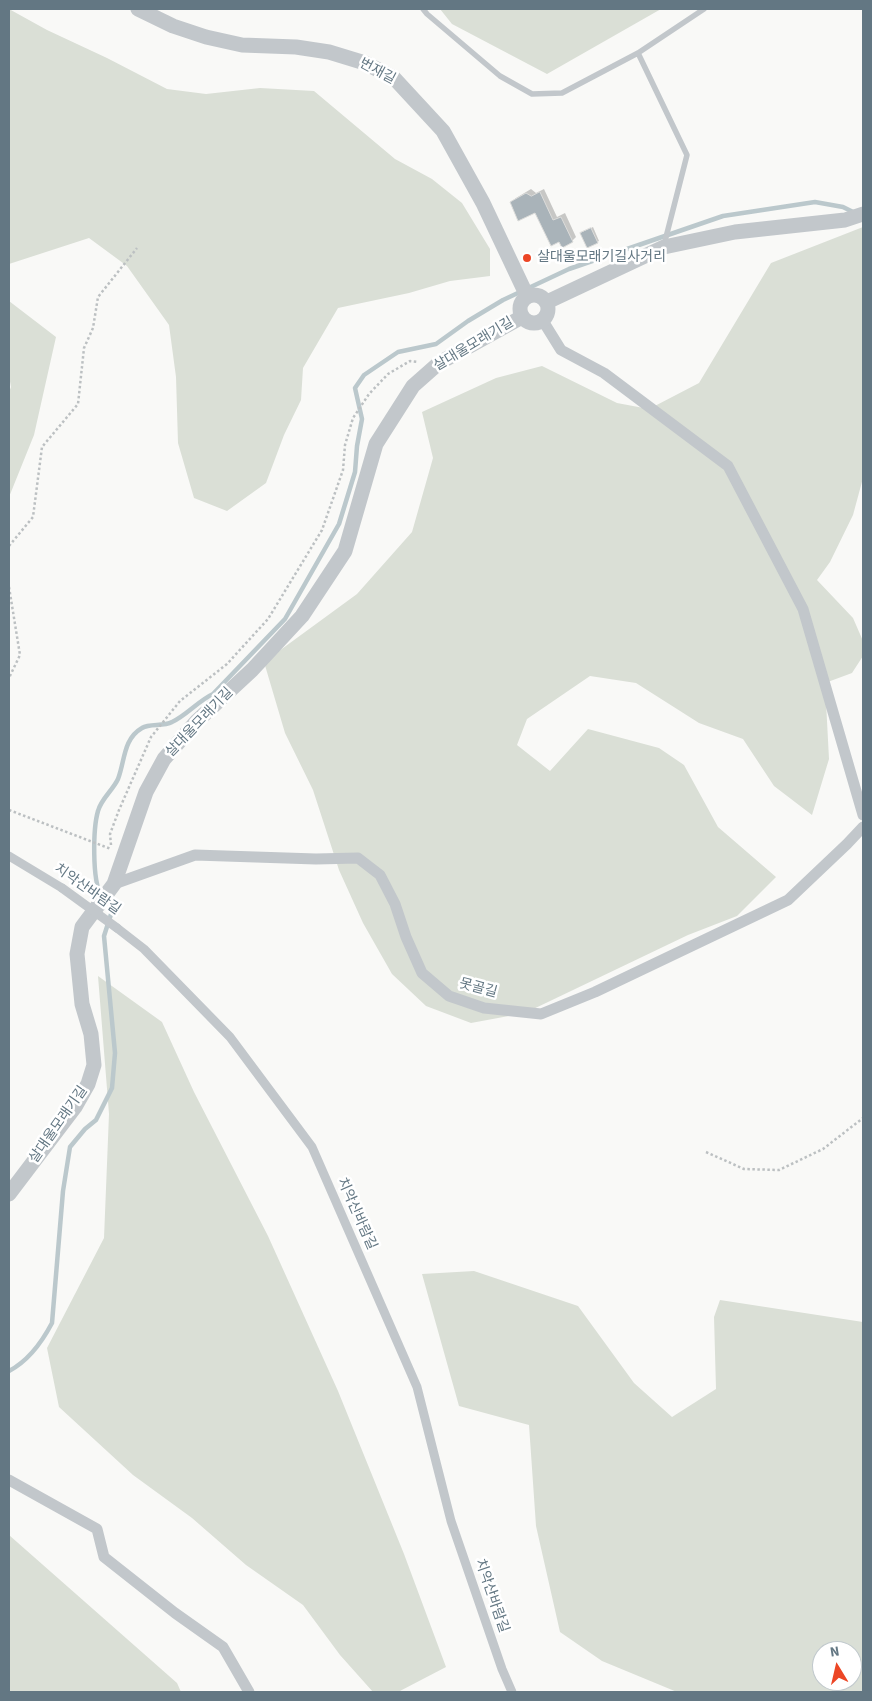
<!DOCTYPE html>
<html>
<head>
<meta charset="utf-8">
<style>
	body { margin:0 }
	#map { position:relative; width:872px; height:1701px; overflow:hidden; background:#f9f9f7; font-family:"Source Sans 3",sans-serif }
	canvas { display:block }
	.frame { position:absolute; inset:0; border:10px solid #637783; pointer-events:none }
	.north { position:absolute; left:812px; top:1641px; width:50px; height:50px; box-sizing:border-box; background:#fff; border:1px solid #c1c9cd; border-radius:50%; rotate:351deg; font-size:14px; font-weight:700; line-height:20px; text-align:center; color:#637783 }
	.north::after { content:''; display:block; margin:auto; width:18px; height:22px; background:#ec4625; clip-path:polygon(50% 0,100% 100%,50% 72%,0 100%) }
</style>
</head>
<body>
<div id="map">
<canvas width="872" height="1701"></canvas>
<div class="frame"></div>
<div class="north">N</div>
</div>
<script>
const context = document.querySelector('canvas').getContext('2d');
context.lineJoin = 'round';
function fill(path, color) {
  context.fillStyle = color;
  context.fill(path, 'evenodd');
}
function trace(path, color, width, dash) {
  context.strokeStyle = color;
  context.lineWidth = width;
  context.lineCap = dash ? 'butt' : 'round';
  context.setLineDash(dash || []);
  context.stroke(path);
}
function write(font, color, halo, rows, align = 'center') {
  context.font = font + ' "Source Sans 3","Noto Sans KR",sans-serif';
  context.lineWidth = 5;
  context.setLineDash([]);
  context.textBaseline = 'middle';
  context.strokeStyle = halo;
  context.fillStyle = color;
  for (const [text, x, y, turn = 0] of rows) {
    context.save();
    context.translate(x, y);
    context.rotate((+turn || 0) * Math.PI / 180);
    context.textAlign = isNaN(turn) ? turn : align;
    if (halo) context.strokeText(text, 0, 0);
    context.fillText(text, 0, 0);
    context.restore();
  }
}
const green = new Path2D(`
	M9,9L47,30L107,58L167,89L206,94L260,88L314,91L395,159L432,179L462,203L490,249V276L450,281L409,293L338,308L303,368L301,400L284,435L266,483L227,511L194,498L178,443L176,377L169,325L127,266L89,238L9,264Z
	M440,9H661L547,74L452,24Z
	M863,227V478L853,515L830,562L817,580L853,618L863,641V656L852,673L825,683L829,759L812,815L774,786L743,739L699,723L636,683L590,676L527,719L517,745L550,771L588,729L659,748L684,765L718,827L776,877L737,916L688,935L525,1013L471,1023L426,1006L392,974L363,923L339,870L313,790L285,733L264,662L357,594L412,532L433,458L422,412L496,378L542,366L617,403L649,409L699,383L771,263Z
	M9,301L56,337L34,435L9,497V392L11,387L9,376Z
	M98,976L162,1022L194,1092L268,1236L338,1391L404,1554L446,1667L398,1692H373L340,1655L303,1605L246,1565L192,1518L133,1475L59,1407L47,1348L104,1238L109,1114Z
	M474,1271L578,1306L634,1383L672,1417L716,1389L714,1317L720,1300L863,1322V1692H677L602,1661L560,1632L536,1526L529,1425L459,1406L422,1274ZM822,1651H852V1681H822Z
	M9,1535L177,1683L181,1692H9Z`);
const shadow = new Path2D(`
	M531,189L536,193L544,189L557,217L565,213L576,237L572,241L536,211L511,202L516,198Z
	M593,227L599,241L597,242L583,232Z`);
const stream = new Path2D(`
	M101,895C92,880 93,828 98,811C101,799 113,790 118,779C125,761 123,739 142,728C150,723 163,727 172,722C187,715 198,701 213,694L285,619L339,524L355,472L357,446L362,419L355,388L364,375L398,352L436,344L468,321L503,300L569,269L723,216L815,202L843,207L855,213
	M9,1371C28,1361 42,1342 52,1323L63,1191L70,1147L85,1129L96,1120L112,1088L115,1053L104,936L113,908L106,901`);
const building = new Path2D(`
	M540,192L553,220L561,217L573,242L562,248L559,242L551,246L535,213L518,221L510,202L526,193L531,196Z
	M591,228L598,243L587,248L580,233Z`);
const path = new Path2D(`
	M9,546L33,517L42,447L78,404L84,348L93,328L98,297L137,248
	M9,587L20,655L9,678
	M9,810L111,849
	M111,845L110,834L119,810L151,737L180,701L227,664L268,619L322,530L343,470L345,445L353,418L369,394L388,374L410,361L418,362
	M706,1152L744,1169L779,1170L823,1149L863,1118`);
const service = new Path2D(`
	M423,9L427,14L500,76L532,94L562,93L638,53L704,9
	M638,53L687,155L664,245`);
const pedestrian = new Path2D(`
	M9,856L62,888
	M117,928L144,949L230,1037L312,1147L417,1387L451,1521L502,1669L512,1692`);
const minor = new Path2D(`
	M543,321L561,350L604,373L728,466L803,609L863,815
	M114,884L195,855L316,859L358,858L380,875L395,904L406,937L422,973L449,996L484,1008L541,1014L595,992L788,900L847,844L863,827
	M9,1480L97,1529L104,1557L175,1613L223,1647L249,1692`);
const tertiary = new Path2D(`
	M138,9L173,26L206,37L242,45L296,47L329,52L365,63L394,78L443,131L483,203L527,296
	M520 309a14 14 0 1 1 28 0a14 14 0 1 1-28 0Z
	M547,302L664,247L735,232L845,220L863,214
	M9,1194L75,1107L88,1084L94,1065L91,1034L82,1004L77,954L82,927L114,884L146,792L164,759L197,721L252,670L302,616L345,551L376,444L413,386L439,363L522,317`);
const pedestrianBridge = new Path2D(`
	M62,888L117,928`);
const markers = [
	[527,258,5,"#ec4625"]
];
const streetNames = [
	["번재길",377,72,28],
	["살대울모래기길",474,345,-31],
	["살대울모래기길",200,723,-46],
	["치악산바람길",87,890,35],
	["못골길",478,989,15],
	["살대울모래기길",59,1125,-55],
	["치악산바람길",356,1214,66],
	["치악산바람길",491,1596,71]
];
const poiNames = [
	["살대울모래기길사거리",537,258]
];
fill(green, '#dadfd6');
fill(shadow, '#0003');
trace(stream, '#bbc8cc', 4.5);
fill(building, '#a9b3b9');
trace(building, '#dbdbd9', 1);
trace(path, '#bcc0c2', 2.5, [2.5, 2.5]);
trace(service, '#c2c7cb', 5.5);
trace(pedestrian, '#c2c7cb', 9);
trace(minor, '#c2c7cb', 11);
trace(tertiary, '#c2c7cb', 15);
trace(pedestrianBridge, '#c2c7cb', 9);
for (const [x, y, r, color] of markers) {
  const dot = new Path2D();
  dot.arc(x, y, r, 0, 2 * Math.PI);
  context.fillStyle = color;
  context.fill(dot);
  trace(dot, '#fff', 2);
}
write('14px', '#637783', '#fff', streetNames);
write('14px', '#637783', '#fff', poiNames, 'left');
</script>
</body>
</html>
